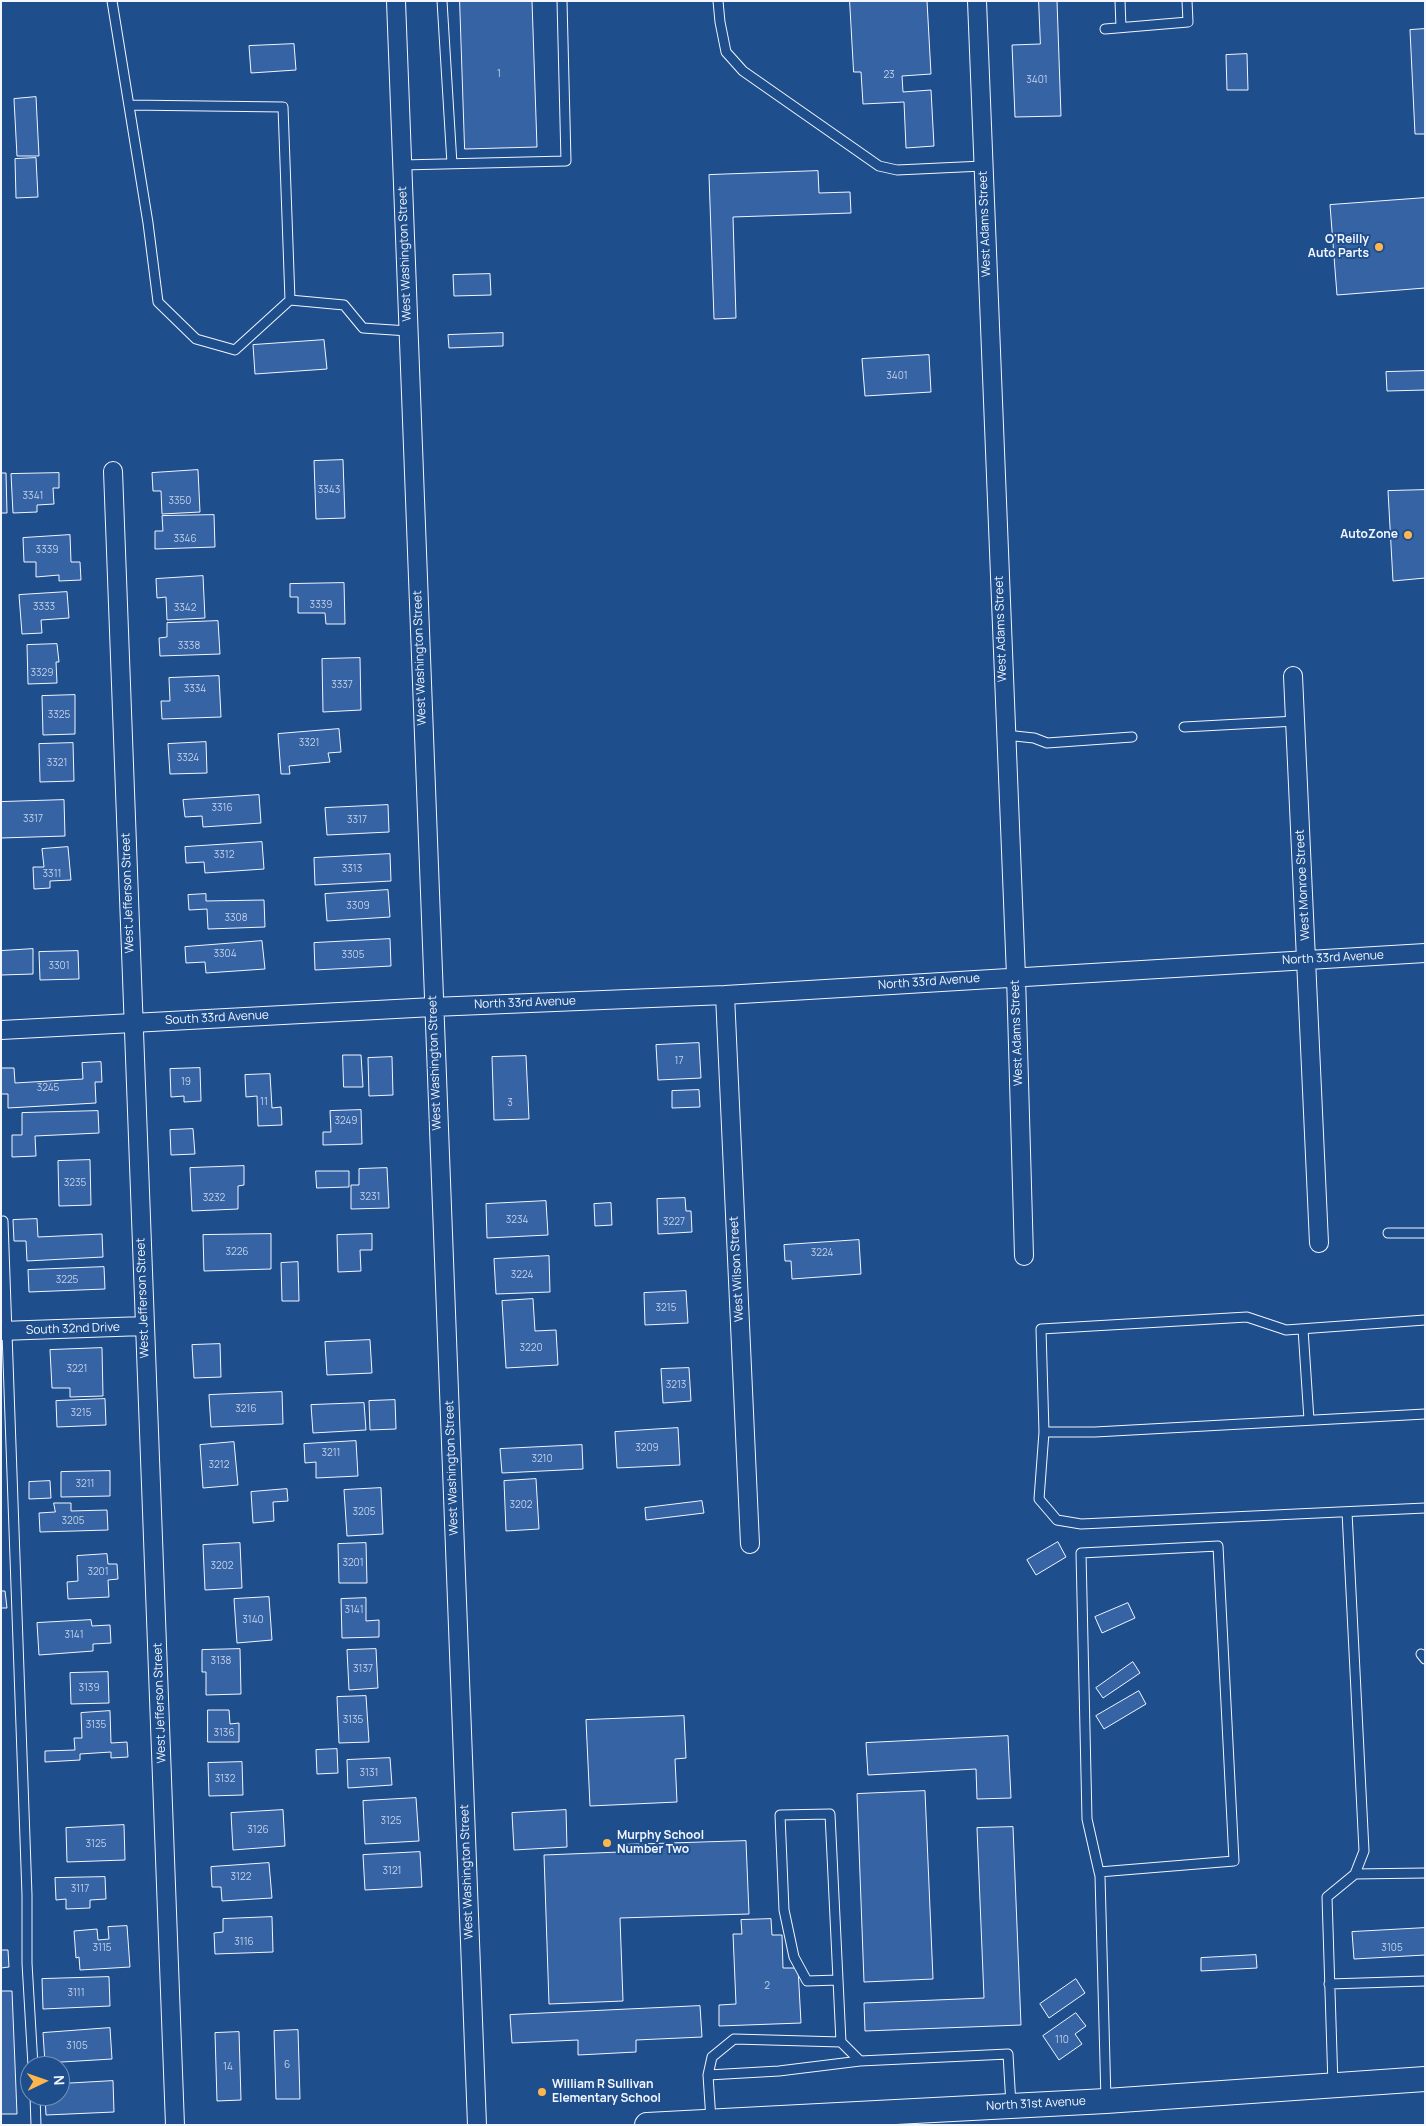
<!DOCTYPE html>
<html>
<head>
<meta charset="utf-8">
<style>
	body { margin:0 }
	#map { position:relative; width:1426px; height:2126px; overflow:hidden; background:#1f4e8c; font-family:Manrope,sans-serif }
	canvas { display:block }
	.frame { position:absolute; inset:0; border:2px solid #f2f6ff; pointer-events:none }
	.north { position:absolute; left:20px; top:2056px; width:50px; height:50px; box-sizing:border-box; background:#1f4e8c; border:1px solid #7391ba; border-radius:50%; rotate:87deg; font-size:14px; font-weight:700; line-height:20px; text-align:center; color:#f2f6ff }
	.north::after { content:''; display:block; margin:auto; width:18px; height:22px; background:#ffb74d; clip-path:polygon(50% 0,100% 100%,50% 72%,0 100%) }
</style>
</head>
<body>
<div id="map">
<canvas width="1426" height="2126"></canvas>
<div class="frame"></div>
<div class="north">N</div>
</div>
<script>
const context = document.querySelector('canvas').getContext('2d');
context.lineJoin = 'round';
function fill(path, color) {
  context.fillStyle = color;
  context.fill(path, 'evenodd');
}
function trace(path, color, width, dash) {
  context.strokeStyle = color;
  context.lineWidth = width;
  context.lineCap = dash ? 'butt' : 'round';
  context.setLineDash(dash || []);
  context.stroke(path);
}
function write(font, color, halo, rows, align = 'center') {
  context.font = font + ' Manrope,sans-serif';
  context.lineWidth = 4;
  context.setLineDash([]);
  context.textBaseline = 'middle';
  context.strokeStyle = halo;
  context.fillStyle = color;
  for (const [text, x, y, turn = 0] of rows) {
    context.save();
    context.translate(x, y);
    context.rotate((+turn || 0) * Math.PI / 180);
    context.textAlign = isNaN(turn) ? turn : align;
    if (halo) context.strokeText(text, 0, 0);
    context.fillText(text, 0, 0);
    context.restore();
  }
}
const building = new Path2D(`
	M460,1H532L537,147L465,149Z
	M850,1H927L931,74L902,76L903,92L931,90L934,146L906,148L904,102L863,104L861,72H854Z
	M1039,1H1057L1061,116L1015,117L1012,45L1040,44Z
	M1425,29V134H1415L1410,30Z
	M294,44L296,70L251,73L249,46Z
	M1247,54L1248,90H1227L1226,55Z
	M36,97L39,156H17L14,99Z
	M36,158L38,197L16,198L15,159Z
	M818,171L819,193L850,192L851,213L733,217L736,318L714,319L709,175Z
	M1425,198V288L1337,295L1330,205Z
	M490,274L491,295L454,296L453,275Z
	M503,333V346L449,348L448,335Z
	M324,340L327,369L255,374L253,345Z
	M929,355L931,392L865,396L862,359Z
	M1425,371V390L1387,391L1386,372Z
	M343,460L345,518L316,519L314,461Z
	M198,470L200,512L162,514L161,491H153L152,473Z
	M1,473H6L7,513H1Z
	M59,473V488H53L54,504L37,505V512L13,513L11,474Z
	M1425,490V578L1393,581L1388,491Z
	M214,515L215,547L155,549V531H163L162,516Z
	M70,535L71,562H80L81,580L59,581V575L36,577V562H24L23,538Z
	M203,576L205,618L167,620L166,597L157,598L156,579Z
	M344,583L345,624H326L325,613H298V597H290V584Z
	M67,592L69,618L41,620L42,633L22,634L19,595Z
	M218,621L220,654L160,656L159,638L167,637V623Z
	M57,644L59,662H56L57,683L28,684L27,645Z
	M360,658L361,710L323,712L322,659Z
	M219,676L221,717L162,719L161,701H170L169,678Z
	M75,695V734L43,735L42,696Z
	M339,729L341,752L328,753L330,762L289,766L290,774H281L278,734Z
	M206,742L207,773L170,774L168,744Z
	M73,743L74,781L40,782L39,744Z
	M259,795L261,823L203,827L202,816L185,817L183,800Z
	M64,800L65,836L1,838V802Z
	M388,805L389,832L327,835L325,808Z
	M262,842L264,869L205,873L204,862L186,863L185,847Z
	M68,847L71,880L50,881V888L34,889L33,867H44L42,849Z
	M390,854L391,881L315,885L314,858Z
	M388,890L390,917L327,921L325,894Z
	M206,894V901L264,900L265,927L208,929L207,909L189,910L188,895Z
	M390,939L391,966L315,970L314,943Z
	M262,941L265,969L206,973L205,962L186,963L185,947Z
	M33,949V974L1,975V951Z
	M78,951L79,979L40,980L39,952Z
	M699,1043L701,1078L658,1080L656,1045Z
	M343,1055H361L363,1087H344Z
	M526,1056L529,1119L494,1120L492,1057Z
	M392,1057L393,1095L369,1096L368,1058Z
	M101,1062L102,1082H95L96,1103L8,1108V1094H1V1068H14L15,1083L83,1079L82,1063Z
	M200,1068L201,1101L184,1102V1096L171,1097L170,1069Z
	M270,1074L272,1108L281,1107L282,1125L258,1126L257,1096L246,1097L245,1075Z
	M699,1090L700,1107L672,1108V1091Z
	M361,1110L362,1144L323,1145V1132H331L330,1111Z
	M98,1111L99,1133L35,1136L36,1156L12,1157V1135H22V1113Z
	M193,1129L195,1154L171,1155L170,1130Z
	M90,1160L91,1205L59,1206L58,1161Z
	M244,1166V1185L238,1186V1209L192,1211L190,1168Z
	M387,1168L389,1208L351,1209V1185H359V1169Z
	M316,1171H349V1187L317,1188Z
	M685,1198L686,1211H691L692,1232L658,1234L657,1199Z
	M546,1201L548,1235L487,1238L486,1204Z
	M611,1203L612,1225L595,1226L594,1204Z
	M37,1219L38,1237L102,1234L103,1257L27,1261L26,1241H14L13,1220Z
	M271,1234V1269L204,1271L203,1235Z
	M372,1234V1250H360L361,1271L338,1272L337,1235Z
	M859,1240L861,1274L792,1279L791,1261H785L784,1245Z
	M549,1256L550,1292L496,1294L494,1259Z
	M298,1262L299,1301H282L281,1263Z
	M104,1267L105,1289L29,1292L28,1270Z
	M686,1291L688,1323L645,1325L644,1293Z
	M533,1299L535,1331L556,1330L558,1365L506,1368L502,1301Z
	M370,1340L372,1373L327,1375L325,1342Z
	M220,1344L221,1377L194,1378L192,1345Z
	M102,1348L103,1396L70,1397V1388H52L50,1350Z
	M689,1368L691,1401L663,1403L661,1369Z
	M282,1392L283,1424L211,1427L209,1395Z
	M105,1399L106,1425L57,1427L56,1401Z
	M395,1400L396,1429L370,1430L369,1401Z
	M364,1403L366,1430L313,1433L311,1405Z
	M678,1428L680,1465L617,1468L615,1432Z
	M356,1441L358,1476L316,1478V1462L305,1463L304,1444Z
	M234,1442L238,1485L203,1488L200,1445Z
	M582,1445L583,1469L502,1473L500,1449Z
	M110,1471V1496L61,1497V1472Z
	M536,1479L539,1529L506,1531L504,1481Z
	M50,1481L51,1498L29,1499V1482Z
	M381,1488L383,1534L347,1536L344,1490Z
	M287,1489L288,1501L273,1502L274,1521L253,1523L251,1492Z
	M702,1501L704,1513L646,1520L645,1508Z
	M54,1503H71V1511L107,1510L108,1530L40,1532L39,1513L55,1512Z
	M1058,1542L1066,1557L1036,1575L1027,1560Z
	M240,1543L242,1588L205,1590L203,1545Z
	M366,1543L367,1583H339L338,1544Z
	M107,1554L108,1564H117L118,1579L108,1580L109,1597L68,1599L67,1582L78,1581L77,1556Z
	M1,1591H5L7,1608H1Z
	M269,1597L272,1640L237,1643L234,1599Z
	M366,1598V1621L379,1620V1637L342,1638L341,1599Z
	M1128,1603L1135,1618L1102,1633L1095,1617Z
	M91,1620L92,1626L110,1625L111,1643L93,1644V1651L39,1655L37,1623Z
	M240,1649L241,1694L206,1695V1672H202V1650Z
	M376,1649L378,1688L349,1690L347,1650Z
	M1133,1662L1140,1673L1103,1698L1096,1688Z
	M108,1672L109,1703L71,1704L70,1673Z
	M1139,1691L1146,1704L1104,1729L1096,1716Z
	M366,1696L369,1742L339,1743L337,1697Z
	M208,1710H229L230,1724L239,1723V1742H208Z
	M110,1711L111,1743L127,1742L128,1757L111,1758V1752L80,1754V1760L45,1762V1751L75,1750L74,1738H82L81,1713Z
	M684,1716L686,1758L675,1759L677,1802L590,1806L586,1720Z
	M1008,1736L1011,1798L977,1799L976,1769L868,1775L866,1743Z
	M337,1749L338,1773L317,1774L316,1750Z
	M390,1758L392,1785L348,1788L347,1760Z
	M242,1762L243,1795L209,1796L208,1763Z
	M925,1791L933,1979L864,1982L857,1794Z
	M416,1798L419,1841L365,1844L363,1801Z
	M283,1810L285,1846L233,1850L231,1813Z
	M566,1810L567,1847L514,1850L512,1813Z
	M124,1825L125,1860L67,1862L66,1828Z
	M1013,1827L1021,2025L865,2031L864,2003L984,1998L977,1828Z
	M746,1841L749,1914L620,1918L623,2001L549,2004L544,1855L620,1852V1845Z
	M420,1852L422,1887L365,1890L363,1855Z
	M269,1863L272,1898L222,1901L221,1887H212L211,1867Z
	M105,1877L106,1899L90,1900V1908L66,1909V1899L56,1900L55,1878Z
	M272,1917L273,1952L215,1954L214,1933L223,1932V1919Z
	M771,1919L772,1935H782L783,1968H798L801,2023L719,2026V2005L736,2004L733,1934H742L741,1920Z
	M127,1926L130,1967L80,1970L79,1957L76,1958L74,1931L97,1929L98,1940L109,1939L108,1927Z
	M1425,1928V1955L1354,1959L1352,1932Z
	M1,1950H8L9,1967L1,1968Z
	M1256,1955L1257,1968L1201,1971V1958Z
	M109,1977L110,2006L43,2009L42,1979Z
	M1076,1979L1085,1993L1049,2018L1040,2004Z
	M1,1991H12L17,2114H1Z
	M700,2006L702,2037L636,2040V2052L578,2055V2040L512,2043L510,2015Z
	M1076,2013L1086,2026L1075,2034L1082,2044L1059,2060L1043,2036Z
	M110,2028L112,2059L45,2063L43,2033Z
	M298,2030L300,2099H276L274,2031Z
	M239,2032L241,2100L217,2101L215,2033Z
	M113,2081L114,2112L46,2115L45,2096H60V2084Z`);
const lane = new Path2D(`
	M112,1L148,223L158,302L196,339L235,350L290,300
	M442,1L452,164
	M718,1L720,22L726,52L743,71L879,166L897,170L983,166
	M1120,1L1121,27
	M1105,29L1188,22L1187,1
	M129,105L283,107L290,300L344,305L363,328L408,331
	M402,165L566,161L562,1
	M1184,727L1296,721
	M1005,735L1034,738L1047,743L1132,737
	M3,1221L27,1895V1963L33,2066
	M1388,1233H1425
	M1425,1320L1286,1330L1247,1317L1041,1329L1044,1432L1039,1499L1057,1520L1081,1524L1425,1508
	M1303,1329L1309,1420
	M1044,1432H1095L1425,1414
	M1421,1654L1425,1659
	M1099,1872L1234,1861L1218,1546L1081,1553L1087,1819L1099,1872L1100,1876L1106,2100
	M1355,1874L1425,1873
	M838,1980L807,1981L794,1957L784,1910L780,1815L830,1814L841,2042
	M1329,1984L1425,1981
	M708,2075L712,2057L734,2039L841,2042L860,2061
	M1333,2085L1327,1897L1355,1874L1364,1851L1347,1512
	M35,2096L36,2125
	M711,2120L708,2075L779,2071L860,2061L1008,2054L1011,2105`);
const street = new Path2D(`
	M396,1L477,2125
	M977,1L1016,976L1024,1256
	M113,471L175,2125
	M1293,676L1319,1243
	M725,995L750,1544
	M1,1030L433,1007L725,995L1425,953
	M1,1331L144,1326`);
const secondary = new Path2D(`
	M647,2125L1106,2101L1425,2079`);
const markers = [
	[1379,247,5,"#ffb74d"],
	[1408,535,5,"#ffb74d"],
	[607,1843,5,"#ffb74d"],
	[542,2092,5,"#ffb74d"]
];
const numberNames = [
	["1",499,74],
	["23",889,75],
	["3401",1037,80],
	["3401",897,376],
	["3343",329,490],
	["3341",33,496],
	["3350",180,501],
	["3346",185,539],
	["3339",47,550],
	["3339",321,605],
	["3333",44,607],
	["3342",185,608],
	["3338",189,646],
	["3329",42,673],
	["3337",342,685],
	["3334",195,689],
	["3325",59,715],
	["3321",309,743],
	["3324",188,758],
	["3321",57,763],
	["3316",222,808],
	["3317",33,819],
	["3317",357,820],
	["3312",224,855],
	["3313",352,869],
	["3311",52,874],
	["3309",358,906],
	["3308",236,918],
	["3304",225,954],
	["3305",353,955],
	["3301",59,966],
	["17",679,1061],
	["19",186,1082],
	["3245",48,1088],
	["11",264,1102],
	["3",510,1103],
	["3249",346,1121],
	["3235",75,1183],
	["3231",370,1197],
	["3232",214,1198],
	["3234",517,1220],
	["3227",674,1222],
	["3226",237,1252],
	["3224",822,1253],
	["3224",522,1275],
	["3225",67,1280],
	["3215",666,1308],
	["3220",531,1348],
	["3221",77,1369],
	["3213",676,1385],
	["3216",246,1409],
	["3215",81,1413],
	["3209",647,1448],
	["3211",331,1453],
	["3210",542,1459],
	["3212",219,1465],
	["3211",85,1484],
	["3202",521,1505],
	["3205",364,1512],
	["3205",73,1521],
	["3201",353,1563],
	["3202",222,1566],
	["3201",98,1572],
	["3141",354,1610],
	["3140",253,1620],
	["3141",74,1635],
	["3138",221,1661],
	["3137",363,1669],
	["3139",89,1688],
	["3135",353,1720],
	["3135",96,1725],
	["3136",224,1733],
	["3131",369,1773],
	["3132",225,1779],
	["3125",391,1821],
	["3126",258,1830],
	["3125",96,1844],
	["3121",392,1871],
	["3122",241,1877],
	["3117",80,1889],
	["3116",244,1942],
	["3115",102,1948],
	["3105",1392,1948],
	["2",767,1986],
	["3111",76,1993],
	["110",1062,2040],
	["3105",77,2046],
	["6",287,2065],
	["14",228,2067]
];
const streetNames = [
	["West Adams Street",985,224,-92],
	["West Washington Street",405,254,-92],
	["West Adams Street",1001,629,-92],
	["West Washington Street",420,658,-92],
	["West Monroe Street",1303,885,-93],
	["West Jefferson Street",128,893,-92],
	["North 33rd Avenue",1333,958,-3],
	["North 33rd Avenue",929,982,-4],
	["North 33rd Avenue",525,1003,-2],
	["South 33rd Avenue",217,1018,-3],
	["West Adams Street",1017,1033,-92],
	["West Washington Street",435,1063,-92],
	["West Wilson Street",737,1269,-93],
	["West Jefferson Street",143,1298,-92],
	["South 32nd Drive",73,1329,-2],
	["West Washington Street",452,1468,-92],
	["West Jefferson Street",160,1703,-92],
	["West Washington Street",467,1872,-92],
	["North 31st Avenue",1036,2104,-3]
];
const poiNames = [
	["O'Reilly",1369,240],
	["Auto Parts",1369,254],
	["AutoZone",1398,535],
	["Murphy School",617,1836,"left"],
	["Number Two",617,1850,"left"],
	["William R Sullivan",552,2085,"left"],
	["Elementary School",552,2099,"left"]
];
fill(building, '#3563a3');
trace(building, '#f2f6ff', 1);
trace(lane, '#f2f6ff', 11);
trace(street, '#f2f6ff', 20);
trace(secondary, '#f2f6ff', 26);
trace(lane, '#1f4e8c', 9);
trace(street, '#1f4e8c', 18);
trace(secondary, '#1f4e8c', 24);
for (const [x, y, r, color] of markers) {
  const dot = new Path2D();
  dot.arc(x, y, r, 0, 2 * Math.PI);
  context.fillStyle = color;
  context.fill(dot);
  trace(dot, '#1f4e8c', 2);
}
write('10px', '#c3d1e8', null, numberNames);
write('12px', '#f2f6ff', '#1f4e8c', streetNames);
write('bold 12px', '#f2f6ff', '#1f4e8c', poiNames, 'right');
</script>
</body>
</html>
